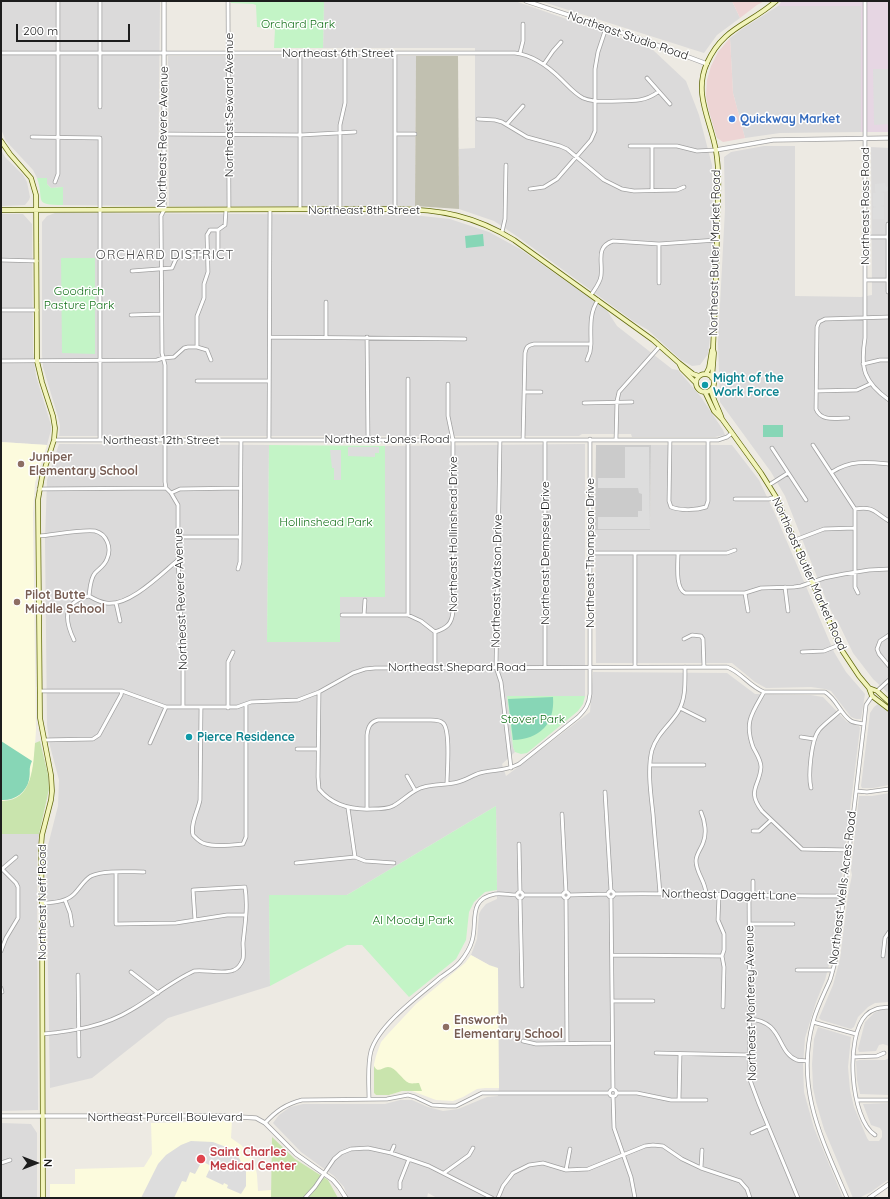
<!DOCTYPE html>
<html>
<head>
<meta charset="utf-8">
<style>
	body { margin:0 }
	#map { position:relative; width:890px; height:1199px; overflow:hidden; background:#edeae3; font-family:Quicksand,sans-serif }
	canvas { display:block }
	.frame { position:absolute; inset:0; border:2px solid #1d1d1d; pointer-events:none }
	.north { position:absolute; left:16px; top:1143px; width:40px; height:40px; -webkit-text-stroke:3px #fff; paint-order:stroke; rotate:90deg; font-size:11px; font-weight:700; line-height:16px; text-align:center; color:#1d1d1d }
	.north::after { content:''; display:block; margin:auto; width:14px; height:18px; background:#1d1d1d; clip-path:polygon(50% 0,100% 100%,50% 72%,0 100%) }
	.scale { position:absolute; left:16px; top:24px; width:114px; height:18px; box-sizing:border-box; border:2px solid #1d1d1d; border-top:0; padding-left:5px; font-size:12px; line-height:14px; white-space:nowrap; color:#1d1d1d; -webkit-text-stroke:3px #fff; paint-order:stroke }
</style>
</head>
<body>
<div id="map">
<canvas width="890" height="1199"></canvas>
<div class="frame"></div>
<div class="north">N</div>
<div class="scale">200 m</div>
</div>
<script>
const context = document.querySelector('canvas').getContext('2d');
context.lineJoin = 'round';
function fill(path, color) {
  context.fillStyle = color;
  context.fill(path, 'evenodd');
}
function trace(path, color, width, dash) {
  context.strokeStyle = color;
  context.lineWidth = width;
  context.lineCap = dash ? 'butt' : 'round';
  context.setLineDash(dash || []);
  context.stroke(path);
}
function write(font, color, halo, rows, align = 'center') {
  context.font = font + ' Quicksand,sans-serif';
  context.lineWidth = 3;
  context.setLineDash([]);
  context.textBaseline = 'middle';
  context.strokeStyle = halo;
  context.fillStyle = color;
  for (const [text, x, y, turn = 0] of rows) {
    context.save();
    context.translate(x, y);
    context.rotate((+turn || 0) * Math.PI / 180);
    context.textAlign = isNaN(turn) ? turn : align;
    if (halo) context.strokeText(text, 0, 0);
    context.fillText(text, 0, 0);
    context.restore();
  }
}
const residential = new Path2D(`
	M1,1H160L158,205L156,206L63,205V187L51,188L47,184V178H37L33,170L6,141L1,129Z
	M324,1H515L652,49L686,81L699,115L712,165L713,227L710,337L708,354L700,365L692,366L681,360L648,330L633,321L518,237L494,221L459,209V149L475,148V48H323Z
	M540,1H732L740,18L717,35L704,53Z
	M778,6H861V132L780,133L745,138L733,93L730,38L742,29Z
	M168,56H416L415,206H169Z
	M764,146H795V296L861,297L872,295L871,147L889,148V694L873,679L853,653L837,620L835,619L827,602L785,496L771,472L720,402L718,343L725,209L724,157L731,152Z
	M1,150L5,157L23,175L27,182L30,197L29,200L25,205L1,206Z
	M55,213L413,215L450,219L489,232L520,249L606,309L617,326L672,369L678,370L701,397L723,430L725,435L715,437H632L631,434H582L579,436H59L60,426L58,417L43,367L42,355V222L47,216Z
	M1,214H23L32,224L33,352L36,376L51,425V430L47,445L1,442Z
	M59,444L269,445L267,642H340V597H385V446L585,444V696H507L513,747L515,752L502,764L506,776L590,712L593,672L727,673L755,694L811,695L823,697L847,722L859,726L860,728L833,950L825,980L816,1002L805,1038L803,1065L804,1092L814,1128L843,1198H437L428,1193L427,1198H348L344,1187L334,1176L301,1152L273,1123L279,1115L290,1107L303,1104H385L400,1100H412L428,1107L443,1111L458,1109L487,1097L498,1096L499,1088L489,965L471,955L477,939L479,914L481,910L486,904L497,899L496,806L347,895H269L270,986L168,1018L92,1078L50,1088L46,853L58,806L59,780L50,746L47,725L45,540L47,480Z
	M651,445H732L759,480L776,516L834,652L846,672L865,694L861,719H856L851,717L831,691L825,689L811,687L766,688L755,682L732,663H596L595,530H650Z
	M878,704L889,713V785L873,788H862L861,786L870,713L874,707Z
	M889,793V1002L875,1003L868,1007L858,1017L854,1027L851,1029L821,1020L819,1018L833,985L840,959L848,895L852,875L851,870L859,796H872Z
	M1,834H39L37,855L38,1110L1,1111Z
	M880,1010H889V1046L883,1044L879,1045L876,1051L859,1052L858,1049L865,1022L874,1013Z
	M818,1027L851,1037L848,1067L850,1090L854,1107L867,1138L869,1141H879L882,1137V1131L880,1128L871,1125L863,1104L889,1103V1179L871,1192L859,1198H853L824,1129L816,1102L813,1088L812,1064L814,1039Z
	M889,1058V1095L860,1094L857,1080L856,1061L859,1060H885Z
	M1,1123L31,1124L37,1133V1198H1Z`);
const commercial = new Path2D(`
	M732,1H765L757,5L740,18Z
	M730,38L733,93L745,138L723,142L717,138L709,111L706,96L707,80L711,66L718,52Z`);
const industrial = new Path2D(`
	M782,1H889V132H861V6H778Z`);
const education = new Path2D(`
	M1,442L47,445L35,483L33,513L36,730L34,761L30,782L27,789L16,798L3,801H1Z
	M471,955L489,965L498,968L499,1088H485L477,1089L463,1097L453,1101L436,1100L412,1091H402L389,1095H376L374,1093V1064L376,1056L381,1042L387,1035L416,1004L465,963Z
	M232,1121L231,1138L241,1145L250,1154L255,1164L257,1175L258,1191L271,1190V1198H50V1184H75V1169L144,1167L152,1154L151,1123Z`);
const religious = new Path2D(`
	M596,445H651L650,530H595Z`);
const construction = new Path2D(`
	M416,56H458L459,209L415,206Z`);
const grass = new Path2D(`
	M40,741L48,775L49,789L39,834H1V801C33,802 33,766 35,743Z
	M374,1066C378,1074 382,1067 388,1067C396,1067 402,1080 409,1083C412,1084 416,1083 419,1083L422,1091H402L389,1095H376L374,1093Z
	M272,1137L295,1159L328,1180L338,1198H271Z`);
const park = new Path2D(`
	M231,1H324L323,48H274L275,29L257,27L256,5L253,4L231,3Z
	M37,178H47V184L51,188L63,187V205C32,205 45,201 37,178Z
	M61,258H95V354L62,353Z
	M269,445L385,446V597H340V642H267Z
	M507,696H585L583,704L578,711L527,753L521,754L515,752L513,747Z
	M496,806L497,890L485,892L474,902L469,912L466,940L456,959L409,997L362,945H347L270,986L269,895H347Z`);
const pitch = new Path2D(`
	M483,234L484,246L466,248L465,236Z
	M763,425H783V437H763Z
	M553,697C555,724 540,739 513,740L508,699Z
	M1,741L32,761C28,770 31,771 29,780C26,793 14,801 1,800Z`);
const parking = new Path2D(`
	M873,69H889V124L874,125Z
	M885,183L886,187L889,186V191L881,192L884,193V205L881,206L884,207V219H873V208L876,207L873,206V193H876L875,191V184Z
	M348,447H379V453H375V457L348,456Z
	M625,447H649L650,529H598V517H638V511H642V494L639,493L638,488H598V478H625Z
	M330,450H341V480H334V468H332Z
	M191,1141L213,1142L226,1147L234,1151L239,1158L246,1171V1186L241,1194L227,1188L228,1185L224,1183L223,1185L206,1177L211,1166L202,1161L195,1174L190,1172L186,1182L182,1181L174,1198H141L158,1164L166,1155L181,1145Z`);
const minor = new Path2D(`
	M228,1L229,210
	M865,1V338C860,369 864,382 889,400
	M1,53H515C533,55 550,68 562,80C569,87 575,94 583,98C594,103 608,101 620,101C634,101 646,101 658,92
	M395,53V209
	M520,53L523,41V24
	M544,64L553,51L561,42
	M647,78L670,104
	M100,107V1
	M478,119L495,120L502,122L527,137L560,146L567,149L604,180L622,189L634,191L677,190L684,187
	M507,124L523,106
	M164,134L301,135L355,132
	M395,134H415
	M32,137L100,138V440
	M630,146H677L697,151L716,150
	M652,146V190
	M55,182L58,174V1
	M530,189L544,187L557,179L591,140L595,131V69L598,52L606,28
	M300,209V53
	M340,209V125L345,103V53
	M164,210L161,216L162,353L165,365V482L166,488
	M888,224V292
	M502,232L505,219L506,165
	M866,237H888
	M1,260L37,261
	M132,271L172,268L176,259L181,255H215L218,251V230
	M866,280H888
	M659,283V244
	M591,295C595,289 600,283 601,276C603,261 595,247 613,241L659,244L717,240
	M1,310H37
	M131,315L161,314
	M270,337L465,339
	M326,337V302
	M367,337L368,439
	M197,347V316L204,298V284L208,272L207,235L210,230H218L225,225L226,210
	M587,360L590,352L591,344
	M1,361L157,360L163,358L174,357L184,348L188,347H197L207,350L211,360
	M863,364L880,360H889
	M197,381H269
	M816,391L857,390L870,384
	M524,392H541
	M584,403L632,402
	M848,418C837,418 821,422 816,409L817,327L819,322L825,319L889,317
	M616,439L617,401L619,392L660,346
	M54,440H718L727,437L732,433
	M269,440L270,210
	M500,440L496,667L501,682L511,768
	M523,440L525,353C526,347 528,345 534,344H591C591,328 589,313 598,300
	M545,440V667
	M670,440L669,501L671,507C681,511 697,510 706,507L708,501V440
	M813,445L855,509V587L858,593
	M772,448L806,500
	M832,472C851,460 867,462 889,464
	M769,485L788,473
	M39,489L166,488L171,493L180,489L240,488
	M171,493L178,505V560L183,657V707
	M735,499H769L776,497
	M855,509C874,506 874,512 889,521
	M39,536C52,535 84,529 95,531C107,534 112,548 107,559C105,565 100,568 95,573C90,579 90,589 89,596
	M179,537H240
	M795,540L824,529L855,528
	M590,553H727L735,550
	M635,553V667
	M678,553C678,564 675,588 685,593H745L761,588L794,587L801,586L824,578L844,574L869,570L889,569
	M238,569L240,562L241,440
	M785,587L788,611
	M745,593L748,611
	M116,603L120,621
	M342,615H408L421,621L435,632
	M364,615L365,600
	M408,615V379
	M889,635L880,641L877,649L879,654L889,666
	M684,639L692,635L701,636L703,639L704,667
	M74,640C64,619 63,602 89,596C94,599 100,602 106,603C129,607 161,574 178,560
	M802,652L824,651L839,645
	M435,668V632C447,628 452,624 453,611V440L448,416V384
	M40,691H122L166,707H237L251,702L298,700L319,692L353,673L365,669L375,668L727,667C741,672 749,686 764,692H825C837,699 840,714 851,721C854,723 860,723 864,724
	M877,691L889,680
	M319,692L318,777L319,789C333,806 352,810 372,809C379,809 387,809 393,806C404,800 413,789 424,787C435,784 447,785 458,782C466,780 473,775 480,773C495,769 503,772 519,764L578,717C585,710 589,705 590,694V439
	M764,692C752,713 744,722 753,747C756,753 761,760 761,767C760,786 746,790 762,811L802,849L848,850
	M201,707L200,800C198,811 190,824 193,835C197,839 200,843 206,844C215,847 233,845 243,844L246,837V704
	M228,708V662L233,652
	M680,708L704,720
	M801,737L814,739
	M44,740L93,739L99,735L121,695L122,691
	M150,743L166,707
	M297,749H318
	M651,765H704
	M407,776L415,790
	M811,788C808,776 811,740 819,730C825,723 834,717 841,710
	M856,791L867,792L889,789
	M605,792L611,891
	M348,808L355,857L365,861L394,863
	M367,809V735C368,727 370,722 378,720H431C435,720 440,720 443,723C451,730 447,772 447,783
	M701,812C705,821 707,834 703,843C701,849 696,854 696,861C696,873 706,882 706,894
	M562,814L566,892
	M753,831H759L771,820
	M519,844L520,891
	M296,863L355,857
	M1,868L16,883L18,887V918L6,938L1,951
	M2,869L16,857
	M116,873V924L176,923L227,915H246
	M753,881V895
	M608 894a3 3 0 1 1 6 0a3 3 0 1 1-6 0Z
	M517 895a3 3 0 1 1 6 0a3 3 0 1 1-6 0Z
	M563 895a3 3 0 1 1 6 0a3 3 0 1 1-6 0Z
	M614,894C691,893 767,896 843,896
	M660,894C658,867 655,841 653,814C651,795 647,769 652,750C657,734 669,726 678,712C686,699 685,683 685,667
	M523,895H562
	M569,895L608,894
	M749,895L750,1080L759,1104L798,1198
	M520,898L522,986
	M566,898L567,1043
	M611,898L613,1089
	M65,900L70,913L72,925
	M42,903C53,903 66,902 74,894C80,888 84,880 91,876C104,870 129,872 144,872
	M749,924H793
	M612,955L722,956L724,950V934L718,920L719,895
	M722,956L724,967L723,1007
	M883,956L885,938L889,932
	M797,970H833
	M131,972L158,993
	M78,975L79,1056
	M1,988L2,992
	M613,1001H653
	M749,1019C784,1021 776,1052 797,1060C800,1061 804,1060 806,1061
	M813,1022L856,1034
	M43,1034C74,1031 105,1026 131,1010C152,998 172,981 194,971C206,969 223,975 234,970C239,968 241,964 243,959C244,954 243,948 243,943C245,925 248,906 245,887L193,890L195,920
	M523,1041L536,1044L612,1043
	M656,1053L749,1055
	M853,1057L877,1056L884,1053
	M609.5 1093a3.5 3.5 0 1 1 7 0a3.5 3.5 0 1 1-7 0Z
	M616,1093H637L671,1100H706
	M613,1096L614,1128L631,1177L635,1198
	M369,1099C369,1084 367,1066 371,1051C379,1024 420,995 441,977C448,972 455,968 460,962C465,956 470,948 472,941C478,922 467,899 495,894C502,893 510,895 517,895
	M679,1100L680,1054
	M857,1100H889
	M265,1123C276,1111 286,1104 302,1100L387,1099L408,1095L415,1097L432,1105L448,1106H456L482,1093H609
	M752,1133L768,1126
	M875,1135C850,1119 845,1036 866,1015C873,1008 881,1008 889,1007
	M391,1153L394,1146
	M1,1163L10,1160
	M701,1168L702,1150
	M566,1170L570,1149
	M444,1173L469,1155L473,1148
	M400,1188V1182L409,1159
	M305,1198L315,1187L334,1159L341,1153L351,1149L368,1148L391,1153L429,1166L492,1198
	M498,1198L503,1186L513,1173L529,1165L543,1163L566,1170L588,1169L645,1146L653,1145L663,1146L682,1159L701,1168L740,1181L747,1189L750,1198
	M847,1198C822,1139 795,1089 813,1022C817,1007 824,994 830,980C833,971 835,962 837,953L864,724L866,705L872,696`);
const tertiary = new Path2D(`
	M526,1L635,37L707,64
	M716,150L773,140L889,138
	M164,210V1
	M1,1116H224L256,1118L265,1123L296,1154L333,1180L339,1187L346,1198
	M869,1198L889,1184`);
const secondary = new Path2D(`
	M1,141L10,154L31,178L36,195L37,361L42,382L53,416L55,428L54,440L42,477L38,500L40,718L51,775L52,791L51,800L42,835L41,847L42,908L43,1198
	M1,210L395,209C440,209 475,216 514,240L653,340L679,363L693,374L699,376
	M679,363L682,369L695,382
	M696 383a9 9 0 1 1 18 0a9 9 0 1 1-18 0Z
	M706,374L709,368L712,350
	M712,378L714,353L713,349C715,307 717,266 717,224C718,200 720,175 716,151C711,121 693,94 707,63C723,27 749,25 776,1
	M711,390C713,400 719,409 722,419
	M705,392L714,411L722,419L761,473L776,497L841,649L859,676L869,688L872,696L889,709
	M869,688L877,691L889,702`);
const markers = [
	[732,119,4,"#3f7fe0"],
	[705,385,4,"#0f9aa8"],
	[21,464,4,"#8d6e63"],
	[17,602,4,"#8d6e63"],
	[189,737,4,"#0f9aa8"],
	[446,1027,4,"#8d6e63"],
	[201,1159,5,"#e0444e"]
];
const parkNames = [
	["Orchard Park",298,24],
	["Goodrich",79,291],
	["Pasture Park",79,305],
	["Hollinshead Park",326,522],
	["Stover Park",533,719],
	["Al Moody Park",413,920]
];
const streetNames = [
	["Northeast Studio Road",628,36,19],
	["Northeast 6th Street",338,53],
	["Northeast Seward Avenue",229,105,-90],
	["Northeast Revere Avenue",163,137,-89],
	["Northeast Ross Road",865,206,-90],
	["Northeast 8th Street",364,210],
	["Northeast Butler Market Road",715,253,-89],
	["Northeast Jones Road",387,439],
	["Northeast 12th Street",161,440],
	["Northeast Hollinshead Drive",453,534,-90],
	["Northeast Dempsey Drive",545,553,-90],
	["Northeast Thompson Drive",590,553,-90],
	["Northeast Butler Market Road",809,574,66],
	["Northeast Watson Drive",497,581,-89],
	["Northeast Revere Avenue",181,599,-92],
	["Northeast Shepard Road",457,667],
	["Northeast Wells Acres Road",843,888,-83],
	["Northeast Daggett Lane",729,895,1],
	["Northeast Neff Road",42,902,-90],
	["Northeast Monterey Avenue",751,1003,-91],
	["Northeast Purcell Boulevard",165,1117]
];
const shopNames = [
	["Quickway Market",740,119]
];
const cultureNames = [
	["Might of the",713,378],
	["Work Force",713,392],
	["Pierce Residence",197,737]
];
const educationNames = [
	["Juniper",29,457],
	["Elementary School",29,471],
	["Pilot Butte",25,595],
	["Middle School",25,609],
	["Ensworth",454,1020],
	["Elementary School",454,1034]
];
const healthNames = [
	["Saint Charles",210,1152],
	["Medical Center",210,1166]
];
const neighbourhoodNames = [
	["ORCHARD DISTRICT",165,255]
];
fill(residential, '#dbdada');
fill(commercial, '#edd4d4');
fill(industrial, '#e6d6e3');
fill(education, '#fcfbdd');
fill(religious, '#cbcbcb');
fill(construction, '#c1c0b0');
fill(grass, '#c9e4ad');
fill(park, '#c3f4c6');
fill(pitch, '#87d6b6');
fill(parking, '#ddd');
trace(minor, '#a1a1a1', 4.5);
trace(tertiary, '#a1a1a1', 5);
trace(secondary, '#626a0e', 5.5);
trace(minor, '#fff', 3);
trace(tertiary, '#fff', 3.5);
trace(secondary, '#f2f4bb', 4);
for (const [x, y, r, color] of markers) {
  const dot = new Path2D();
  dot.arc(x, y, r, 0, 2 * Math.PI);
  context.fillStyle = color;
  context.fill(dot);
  trace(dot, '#fff', 1.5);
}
write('12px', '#14711a', '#fff', parkNames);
write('12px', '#1d1d1d', '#fff', streetNames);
write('bold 12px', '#366cbe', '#fff', shopNames, 'left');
write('bold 12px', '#0d838f', '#fff', cultureNames, 'left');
write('bold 12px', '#785e54', '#fff', educationNames, 'left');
write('bold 12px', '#be3a42', '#fff', healthNames, 'left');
context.letterSpacing = '1px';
write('13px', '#505050', '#fff', neighbourhoodNames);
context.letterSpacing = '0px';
</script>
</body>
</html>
